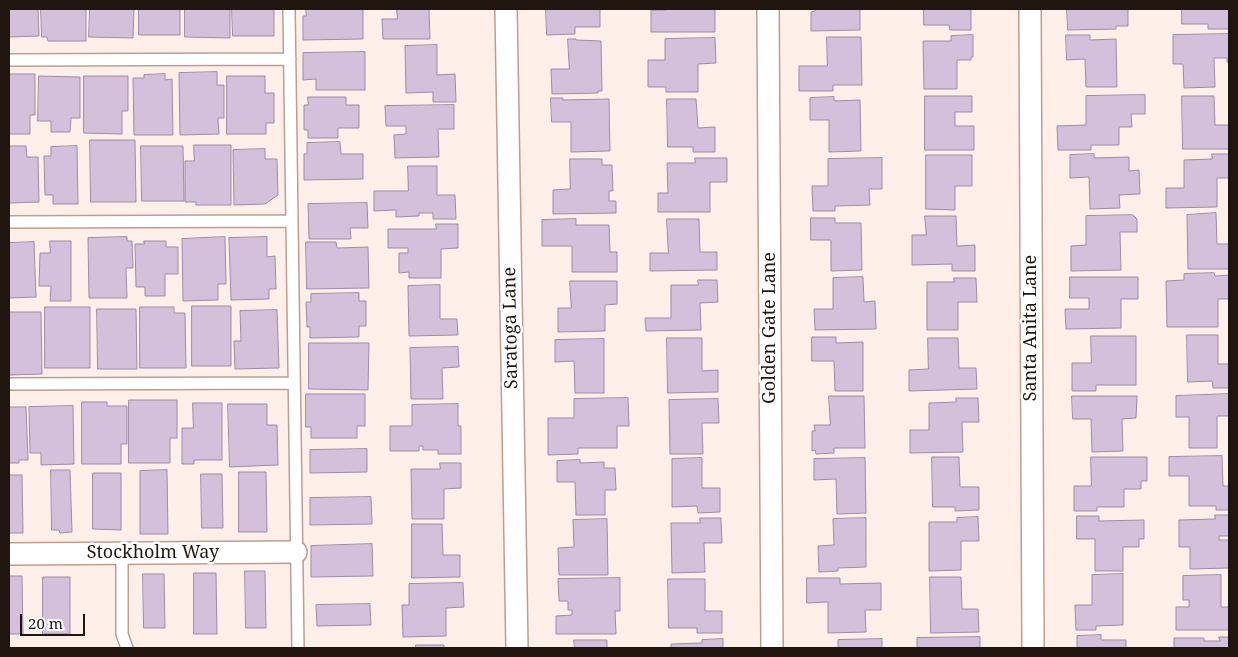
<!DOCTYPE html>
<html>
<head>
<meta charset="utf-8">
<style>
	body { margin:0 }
	#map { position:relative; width:1238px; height:657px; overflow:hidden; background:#feefe9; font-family:"Noto Serif",serif }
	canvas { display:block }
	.frame { position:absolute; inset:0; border:10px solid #20150f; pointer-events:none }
	.scale { position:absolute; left:20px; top:614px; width:65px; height:22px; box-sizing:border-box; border:2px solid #20150f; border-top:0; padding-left:6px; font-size:15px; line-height:18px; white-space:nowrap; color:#20150f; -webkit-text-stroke:4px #fff; paint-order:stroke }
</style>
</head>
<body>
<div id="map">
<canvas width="1238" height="657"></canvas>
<div class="frame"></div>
<div class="scale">20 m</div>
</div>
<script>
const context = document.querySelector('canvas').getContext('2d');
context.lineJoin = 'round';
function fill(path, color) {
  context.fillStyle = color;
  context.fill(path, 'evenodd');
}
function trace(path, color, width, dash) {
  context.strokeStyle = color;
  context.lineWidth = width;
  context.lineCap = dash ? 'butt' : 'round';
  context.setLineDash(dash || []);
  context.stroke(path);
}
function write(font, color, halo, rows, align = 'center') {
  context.font = font + ' "Noto Serif",serif';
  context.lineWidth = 5;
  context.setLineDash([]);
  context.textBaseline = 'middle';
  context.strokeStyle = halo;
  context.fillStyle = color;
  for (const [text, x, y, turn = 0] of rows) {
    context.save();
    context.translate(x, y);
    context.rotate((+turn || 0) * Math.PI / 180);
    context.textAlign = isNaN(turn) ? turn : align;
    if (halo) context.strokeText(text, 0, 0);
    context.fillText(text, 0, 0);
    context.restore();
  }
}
const building = new Path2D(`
	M9,9H38L39,36L9,37Z
	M41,9H86V41H48L47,37H42Z
	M90,9H134L133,38L89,37Z
	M139,9H180V35H139Z
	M185,9H230V38L185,37Z
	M232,9H274V36H233Z
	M306,9H363V39L303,40V16H306Z
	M397,9H446H429L430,39H383L382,19H397Z
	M546,9H600V27H575V34L547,35Z
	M665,9H715V32H651V10H665Z
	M815,9H860V30L811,31V12L815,11Z
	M924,9H971V30H950L949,25H924Z
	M1067,9H1128V26H1116V29L1068,30Z
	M1182,9H1229V29H1208V24H1182Z
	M1229,34V62H1227V58H1214L1215,87L1184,88L1183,64H1173V35Z
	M973,35V57H971V60H957V89H924L923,41H951V36Z
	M1066,35H1090V40L1116,39L1117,87H1086L1085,59L1067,60Z
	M827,37H861L862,85H833V91H799V66H827Z
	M715,38L716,63L698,64V92H666V87H648V60H665V39Z
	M568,39H576V40L601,41L602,91H598V93L552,94L551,69H569Z
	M437,45V75L455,74L456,102H433V92L406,93L405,46Z
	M365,52V90H316V79L303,80V53Z
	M217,72V85H224V118H218L219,134L180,135L179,73Z
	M9,74H35V115H30V134H9Z
	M165,74V80L172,79L173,135H134L133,78H144V75Z
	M39,76L80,77V118H71L70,132H51V121H38Z
	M84,76H128V111H122V134L84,133Z
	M227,76H265V93H274V123H266V134H227Z
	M1145,95V114H1131L1132,127H1119V145H1091V150H1058L1057,126L1086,125V96Z
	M925,96H972V112H955V126H974V150H925Z
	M1182,96H1214L1215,125H1229V149H1183Z
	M308,97H346V105H359V128H338V138H308V130H304V105H308Z
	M834,97V101L860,100L861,151L829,152V120H810V98Z
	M551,98H563V100L609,99L610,151L571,152V122H552Z
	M667,99H696L698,128L715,127V152H693V147H668Z
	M454,105V129H438L439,157L395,158L394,135L406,134V126H386L385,106Z
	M90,140H135L136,202H91Z
	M340,142L341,154H363V179L304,180V154H307V143Z
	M194,145H231V205H196V202H185V161H194Z
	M9,146H26L27,157H38L39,202L9,203Z
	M77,146L78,204H53V195H45L44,156H51V147Z
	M141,146H183L184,201H142Z
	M265,149V159H277L278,195L265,204L234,205L233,150Z
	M1094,154V158L1129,157V171L1139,170L1140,194L1119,195L1120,208L1090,209L1089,177L1070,178V155Z
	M1212,154H1229V178H1217V207L1166,208V188H1184V160L1212,159Z
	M926,155H972V186H955V210L926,209Z
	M695,158H727V182H710V212H658V193H668L667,163H695Z
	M882,158V189H869L870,205L835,206V211H813L812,186H828V159Z
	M570,159H602V165H612L613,191H609V201H616V213L553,214V190L570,189Z
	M408,166H437V195H455L456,219H433V213H419V216L396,217V210L374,211V191H408Z
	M367,203L368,228H350L351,239H309L308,204Z
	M1216,213L1217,244H1229V269H1188L1187,215Z
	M1133,215L1137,219V232H1120L1121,270L1071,271V246L1086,245V216Z
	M925,216H956L957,246L975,245V271H952V264L912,265V235H926Z
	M811,218H835V223H861L862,270L831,271V240H811Z
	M576,219V225H609L610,252H617V272H572V246H542V220Z
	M667,219H699L700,252H717V270L650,271V253H668Z
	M436,224H458V248L441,249V278H409V272L399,273V253H408V248H388V229H436Z
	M127,237V241H132L133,268H126L127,298H89L88,238Z
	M225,237L226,284H218V300L183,301L182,239Z
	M267,237V257L275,256L276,289H269V299L231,300L229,238Z
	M50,241H71V301H50L51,286H39L40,253H50Z
	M144,241H166V247H178V274H165V296H145V287H136L135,244H144Z
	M34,242L36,297L9,298V243Z
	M306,242H336L337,248L368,247L369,288L307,289Z
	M1214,273L1215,276L1229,275V299H1218V327H1167L1166,281L1184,280V274Z
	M863,277L864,302L875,301L876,329L815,330L814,309H833V278Z
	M1070,277H1138V299H1121V328L1066,329L1065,309H1089V298H1070Z
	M954,278H976L977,302H958V330H927V282H954Z
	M698,280H717L718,302L700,303L701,330L646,331L645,318H671V285H698Z
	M570,281H617V304L605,305V331L558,332V308H571Z
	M440,285V319H457L458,335L409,336L408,286Z
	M359,293V301H366V326H359V337L310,338V327H307L306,302H311V294Z
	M192,306H231V366H192Z
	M45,307H90V368H45Z
	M140,307H174V313H185L186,368H140Z
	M97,309H136L137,369H98Z
	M277,310L279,368L235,369L234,341H241L240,311Z
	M9,312H41L42,374L9,375Z
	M1187,335H1218V364H1229V388H1213L1212,381L1188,382Z
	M1091,336H1136V385H1096V391H1072V363H1091Z
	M812,337H836V343L863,342V391H835L834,361H812Z
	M667,338H702V371L718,370V392L668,393Z
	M928,338H958L959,368H976L977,389L909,391V370L928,369Z
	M604,339V393H575L574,361L555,362V340Z
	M309,343H369L368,390L309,389Z
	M458,347L459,367L442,368L443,399H411L410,348Z
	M306,394H365V426H357V438H311V427H306Z
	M1229,394V416H1217V448H1189V417H1176V396Z
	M829,396H864L865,448H834V453L816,454L815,450L812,451V431H815L814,425H830Z
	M1072,396H1137L1136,418L1122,419L1123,451L1092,452L1091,419H1073Z
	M628,398L629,426H617V448H578V454L548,455V418H574V399Z
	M956,398H978L979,422H962L963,452L910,453V430H929V403L956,402Z
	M718,399L719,423H702L703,454H670L669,400Z
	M129,400H177V438H170V463H129Z
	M82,402H107V406H127V444H121V464H82Z
	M193,403H222V460H194V464H182V428H193Z
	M228,404H267V425H277L278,465L230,467Z
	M458,404V426H461V454H438V450H423V446H419V451H390V426H412V405Z
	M73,406L74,464L41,465V453H30L29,407Z
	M9,407H26L28,460H19V463H9Z
	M367,449V472L310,473V450Z
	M1222,456L1223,486H1229V510H1216V506H1189V476H1169V457Z
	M932,457H959L960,487H979V510L955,511V507H933Z
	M1091,457H1147V481H1141V489H1124V507H1097V511H1074V486H1091Z
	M702,458V488H720V512L698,513L697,506L672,507V459Z
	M865,458L866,513L837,514L836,479L814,480V459Z
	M580,460V463L604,462V468H615L616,490H605V515H576L575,482H557V461Z
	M440,463H461V488L444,489V519H412L411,469H440Z
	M51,470H70L72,532L60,533L59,530H52Z
	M167,470L168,534H140V471Z
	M239,472H266L267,532H239Z
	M93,473H121V530L93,529Z
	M201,474H222L223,528H202Z
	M9,475H22L23,533H9Z
	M371,497L372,524L310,525V498Z
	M1215,515H1229V536H1219V540H1229V568L1190,569V547H1179V520L1215,519Z
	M1077,516H1099V521L1144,520V539H1139V547H1123V571H1095V539H1077Z
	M978,517L979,541H961V570L929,571V522H957V518Z
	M700,518H721L722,543H704L705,572L672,573L671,523H700Z
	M866,518V567L838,568V571L819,572L818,546L834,545L833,519Z
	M607,519L608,575H559L558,548L574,547L573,520Z
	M412,524H442L443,555H460V577L412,578Z
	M372,544L373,576L311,577V546Z
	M245,571H265L266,628H246Z
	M194,573H216L217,634H194Z
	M143,574H164L165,628H144Z
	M1123,574V625L1096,626V630H1076L1075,605H1092V575Z
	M1221,575V607H1229V630H1176V607H1189V600H1183V576Z
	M9,576H22L23,634H9Z
	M43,577H70V634H43Z
	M930,577H961L962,609H978L979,632L931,633Z
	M620,578V611H615L616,634H556V616L572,615V610H568V601H559L558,579Z
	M807,578H840V584L881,583V610H865L866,632L828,633V602L807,603Z
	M668,579H705V611H722V633H697V628H669Z
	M463,583L464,607L446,608V636L403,637L402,605H409V584Z
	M370,604L371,625L317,626L316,605Z
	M1101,635V640H1126V648H1077V636Z
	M980,637V648H917V638Z
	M1219,637H1229V648H1174V638H1204V641H1220Z
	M723,639V648H671V644L702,643V640Z
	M882,639V648H838V640Z
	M574,640H607V648H575Z
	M416,645H444V648H416Z`);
const lane = new Path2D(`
	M289,9L298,648
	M9,60L290,59
	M9,222L292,221
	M9,384L294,383
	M122,553V634L127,648`);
const street = new Path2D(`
	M506,9L517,648
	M768,9L772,648
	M1030,9L1033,648
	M9,554L296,552`);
const streetNames = [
	["Saratoga Lane",511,328,-91],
	["Golden Gate Lane",770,328,-90],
	["Santa Anita Lane",1031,328,-90],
	["Stockholm Way",153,553]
];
fill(building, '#d5c0dc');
trace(building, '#9f8ba5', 1);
trace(lane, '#be9e90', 14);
trace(street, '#be9e90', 24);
trace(lane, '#fff', 11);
trace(street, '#fff', 21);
write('18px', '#20150f', '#fff', streetNames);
</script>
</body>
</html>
